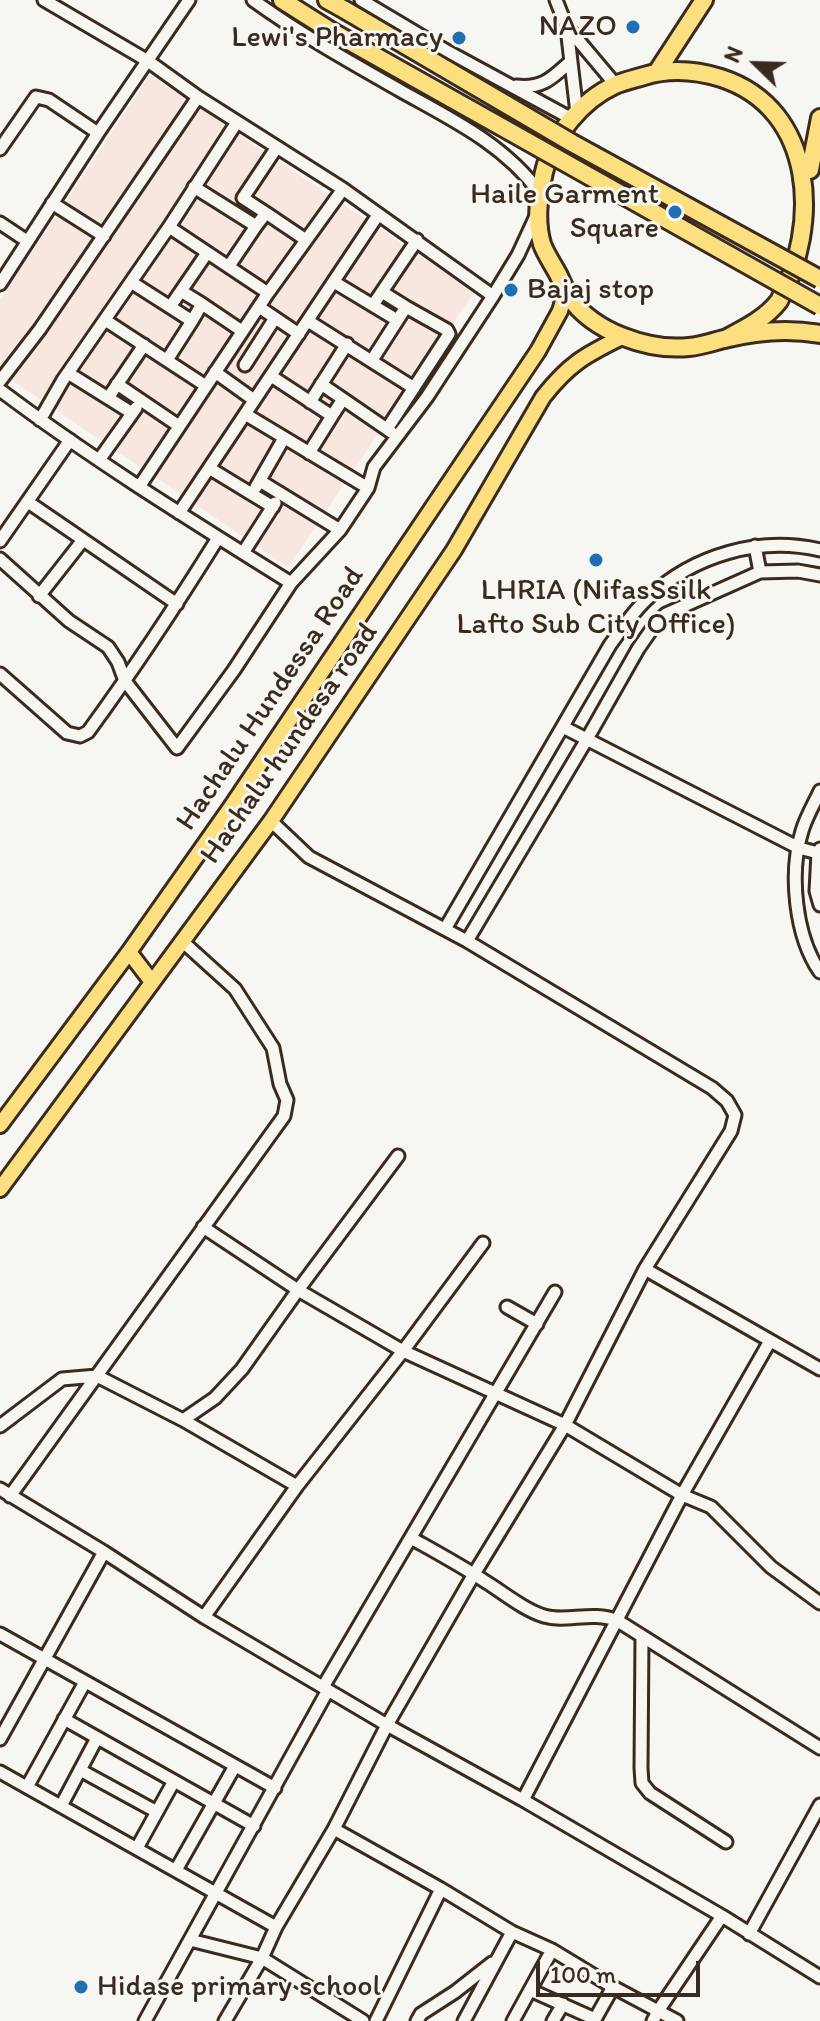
<!DOCTYPE html>
<html>
<head>
<meta charset="utf-8">
<style>
	body { margin:0 }
	#map { position:relative; width:820px; height:2021px; overflow:hidden; background:#f6f6f2; font-family:Itim,sans-serif }
	canvas { display:block }
	.north { position:absolute; left:716px; top:24px; width:80px; height:80px; -webkit-text-stroke:6px #f6f6f2; paint-order:stroke; rotate:293deg; font-size:22px; font-weight:700; line-height:32px; text-align:center; color:#3b2a1e }
	.north::after { content:''; display:block; margin:auto; width:28px; height:36px; background:#3b2a1e; clip-path:polygon(50% 0,100% 100%,50% 72%,0 100%) }
	.scale { position:absolute; left:536px; top:1961px; width:164px; height:36px; box-sizing:border-box; border:4px solid #3b2a1e; border-top:0; padding-left:10px; font-size:24px; line-height:28px; white-space:nowrap; color:#3b2a1e; -webkit-text-stroke:6px #f6f6f2; paint-order:stroke }
</style>
</head>
<body>
<div id="map">
<canvas width="820" height="2021"></canvas>
<div class="north">N</div>
<div class="scale">100 m</div>
</div>
<script>
const context = document.querySelector('canvas').getContext('2d');
context.lineJoin = 'round';
function fill(path, color) {
  context.fillStyle = color;
  context.fill(path, 'evenodd');
}
function trace(path, color, width, dash) {
  context.strokeStyle = color;
  context.lineWidth = width;
  context.lineCap = dash ? 'butt' : 'round';
  context.setLineDash(dash || []);
  context.stroke(path);
}
function write(font, color, halo, rows, align = 'center') {
  context.font = font + ' Itim,sans-serif';
  context.lineWidth = 6;
  context.setLineDash([]);
  context.textBaseline = 'middle';
  context.strokeStyle = halo;
  context.fillStyle = color;
  for (const [text, x, y, turn = 0] of rows) {
    context.save();
    context.translate(x, y);
    context.rotate((+turn || 0) * Math.PI / 180);
    context.textAlign = isNaN(turn) ? turn : align;
    if (halo) context.strokeText(text, 0, 0);
    context.fillText(text, 0, 0);
    context.restore();
  }
}
const built = new Path2D(`
	M150,75L474,292L288,567L0,372V300Z`);
const minor = new Path2D(`
	M44,0L148,61L198,97L343,189L493,296
	M253,0C300,34 350,62 401,91C451,119 504,144 539,192
	M361,0L445,50L572,119
	M556,0L567,28L577,113
	M568,28L615,84
	M516,86C543,89 552,78 571,61
	M0,149L36,97L49,100L98,133
	M194,187L256,226L266,213L306,240
	M52,203L104,236
	M266,213L243,198L277,147
	M0,223L27,241
	M169,227L268,293
	M229,266L256,226
	M131,282L192,321L202,304L242,331
	M334,282L397,320
	M0,284L98,133L189,0
	M181,291L202,304
	M382,292L406,307
	M373,305L417,240
	M170,307L207,253
	M259,307L299,334
	M105,320L206,386
	M308,321L414,388
	M167,360L192,321
	M372,360L406,307L447,330L449,334L387,429
	M245,365L275,318
	M215,372L254,400
	M68,373L132,413
	M271,376L332,416L343,399L391,432
	M0,381L40,329L198,97
	M117,384L179,426
	M321,384L343,399
	M0,390C93,460 192,521 291,583
	M108,398L144,345
	M310,402L347,344
	M245,414L368,488
	M40,420L63,380L169,227L237,122
	M309,453L332,416
	M99,460L136,408
	M209,468L273,507
	M260,481L340,530
	M139,487L268,293L343,189
	M256,487L284,438
	M28,502L177,604
	M179,513L378,215
	M0,541L70,440
	M755,546L760,572
	M243,553L275,503
	M0,559L69,621L108,647L118,662L125,681L177,748L234,670L291,583L340,530L368,488L374,467L427,397L493,296L518,255L536,216
	M39,596L83,540
	M0,674L67,733L80,736L88,732C134,669 177,604 218,538
	M563,727L799,848L818,853
	M820,791C814,804 806,817 802,831C789,873 795,936 820,972
	M820,849L818,853L816,891L820,905
	M445,929L610,645C622,629 633,611 649,597C694,555 759,536 820,550
	M467,941L587,739L638,649L654,626L666,614L760,572L798,571L820,575
	M203,1227L298,1290L403,1351L565,1425L682,1495L711,1507L771,1567L820,1603
	M645,1269L820,1369
	M507,1307L537,1324
	M183,1420L215,1398L242,1369L298,1290L398,1156
	M0,1426L62,1379L97,1376L183,1420L297,1486
	M0,1489L104,1552L204,1617L387,1725L523,1800L722,1916L820,1977
	M10,1496L284,1116L287,1100L280,1084L273,1048L235,989L182,941
	M411,1538C436,1552 462,1566 486,1582C504,1593 524,1610 544,1616C567,1623 592,1610 618,1621L820,1748
	M204,1617L297,1486L403,1351L483,1243
	M0,1634L275,1788
	M642,1637L641,1768L642,1783L650,1793L726,1842
	M323,1687L555,1292
	M64,1719L254,1826
	M0,1739L104,1552
	M80,1770L157,1812
	M0,1772L276,1927
	M27,1787L85,1682
	M523,1800L682,1495L770,1341
	M61,1806L97,1738
	M334,1829L441,1889L512,1932L552,1950L613,1987L677,2021
	M137,1848L174,1781
	M176,1870L235,1766
	M749,1934L820,1805
	M190,1940L262,1958L363,2021
	M530,1990L595,2019
	M145,2021L328,1690
	M225,2021L262,1958L276,1927L334,1829L387,1725L474,1574L565,1425L645,1269L731,1131L735,1115L727,1101L712,1088L467,941L309,857L271,821
	M376,2021L441,1889
	M417,2021L421,2014L455,1992L492,1963
	M464,2021L512,1932
	M513,2021L552,1950
	M553,2021L563,2004
	M594,2021L613,1987
	M653,2021L658,2011L722,1916`);
const major = new Path2D(`
	M129,952L152,982
	M0,1125L129,952L231,807L538,351L560,311L566,291
	M0,1189L271,821L454,550L543,397C569,364 585,355 622,337`);
const highway = new Path2D(`
	M282,0L331,31
	M327,0L345,10
	M657,72L704,0
	M810,170L820,118
	M725,339C744,329 765,319 779,301C820,227 817,109 721,78C695,70 670,68 644,76C634,79 624,81 615,85C582,100 552,136 544,172C539,195 535,220 542,244C546,255 554,266 559,276C562,283 566,291 570,298C594,332 648,351 689,347C701,346 712,342 724,339C756,331 787,328 820,334`);
const highwayBridge = new Path2D(`
	M345,10L572,143L820,279
	M331,31L820,306`);
const markers = [
	[633,27,8,"#1f6fb2"],
	[459,38,8,"#1f6fb2"],
	[675,212,8,"#1f6fb2"],
	[511,290,8,"#1f6fb2"],
	[596,560,8,"#1f6fb2"],
	[81,1987,8,"#1f6fb2"]
];
const poiNames = [
	["NAZO",617,27],
	["Lewi's Pharmacy",443,38],
	["Haile Garment",659,195],
	["Square",659,229],
	["Bajaj stop",527,290,"left"],
	["LHRIA (NifasSsilk",596,591,"center"],
	["Lafto Sub City Office)",596,625,"center"],
	["Hidase primary school",97,1987,"left"]
];
const streetNames = [
	["Hachalu Hundessa Road",271,699,-56],
	["Hachalu hundesa road",290,744,-55]
];
fill(built, '#f8e6e0');
trace(minor, '#3b2a1e', 17);
trace(major, '#3b2a1e', 20);
trace(highway, '#3b2a1e', 22);
trace(minor, '#f6f6f2', 11);
trace(major, '#fce080', 14);
trace(highway, '#fce080', 16);
trace(highwayBridge, '#3b2a1e', 22, []);
trace(highwayBridge, '#fce080', 16);
for (const [x, y, r, color] of markers) {
  const dot = new Path2D();
  dot.arc(x, y, r, 0, 2 * Math.PI);
  context.fillStyle = color;
  context.fill(dot);
  trace(dot, '#f6f6f2', 3);
}
write('30px', '#3b2a1e', '#f6f6f2', poiNames, 'right');
write('30px', '#3b2a1e', '#f6f6f2', streetNames);
</script>
</body>
</html>
